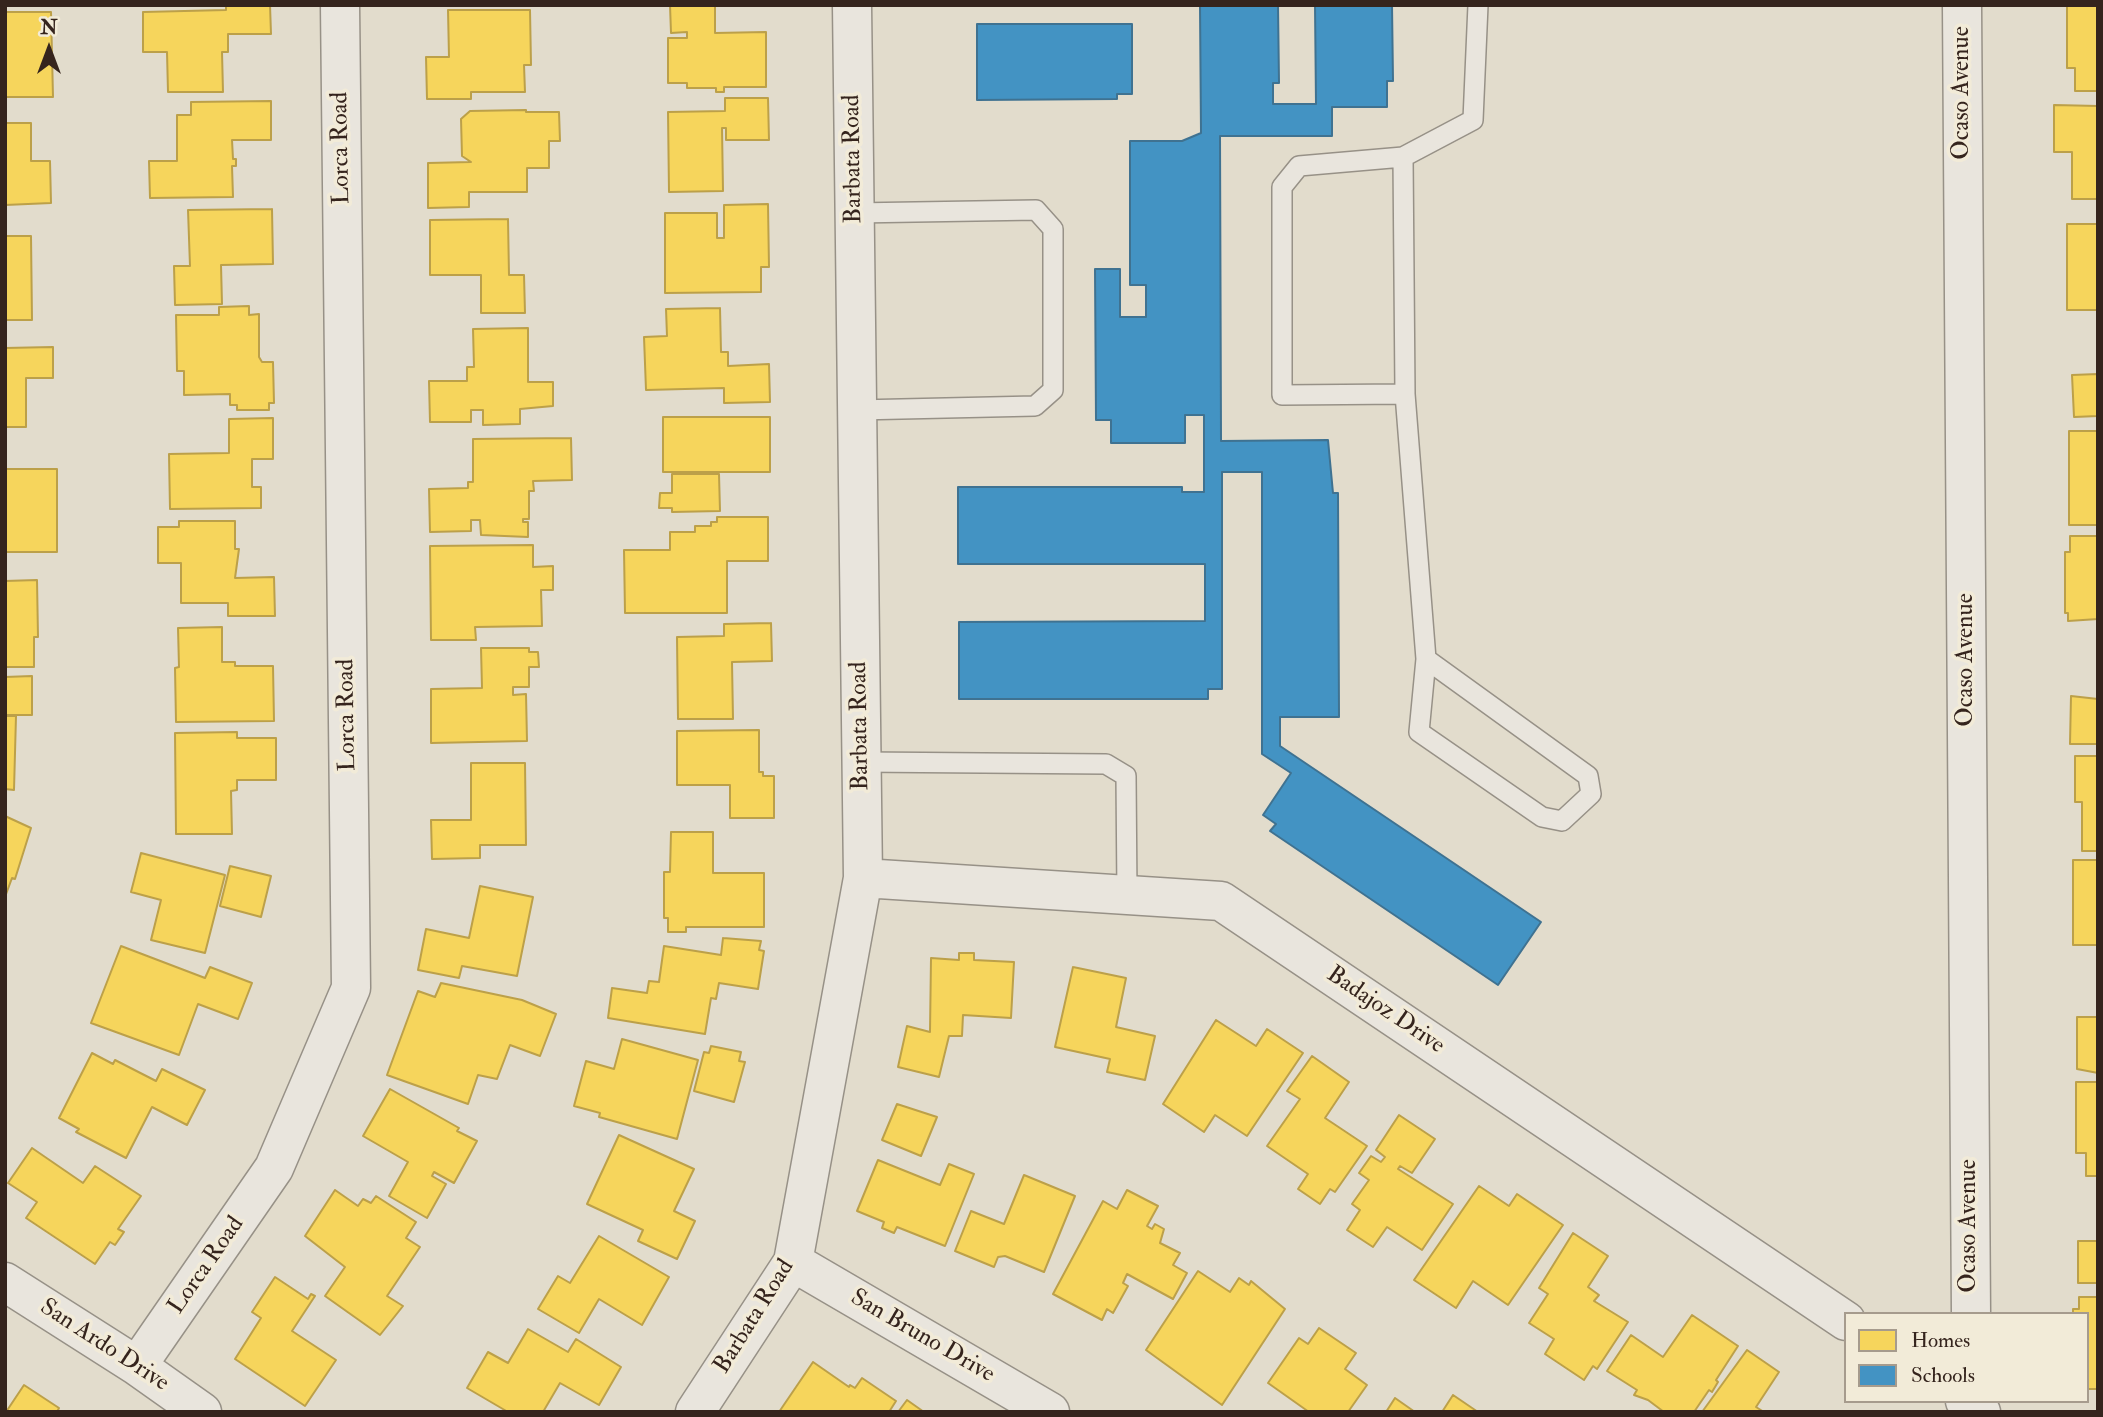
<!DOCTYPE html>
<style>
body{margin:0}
#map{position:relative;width:2103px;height:1417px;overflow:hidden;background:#e2dccc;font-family:"IM FELL Double Pica",serif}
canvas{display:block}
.frame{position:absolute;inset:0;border:7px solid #35241d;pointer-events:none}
.legend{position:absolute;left:1844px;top:1312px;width:245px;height:91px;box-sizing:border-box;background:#f2ebd8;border:2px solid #a69b8d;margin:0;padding:9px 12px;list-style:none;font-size:21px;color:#35241d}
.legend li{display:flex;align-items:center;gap:14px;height:35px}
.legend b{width:35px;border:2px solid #a69b8d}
.north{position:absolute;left:14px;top:14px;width:70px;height:70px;-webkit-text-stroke:5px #f2ebd8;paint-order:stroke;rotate:0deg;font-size:19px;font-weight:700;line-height:28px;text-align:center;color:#35241d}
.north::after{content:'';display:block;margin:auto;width:24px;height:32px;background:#35241d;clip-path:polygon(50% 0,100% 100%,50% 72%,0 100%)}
</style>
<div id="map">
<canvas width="2103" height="1417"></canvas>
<div class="frame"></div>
<ul class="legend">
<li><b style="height:19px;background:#f6d55c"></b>Homes</li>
<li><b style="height:19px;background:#4393c3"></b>Schools</li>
</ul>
<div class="north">N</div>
</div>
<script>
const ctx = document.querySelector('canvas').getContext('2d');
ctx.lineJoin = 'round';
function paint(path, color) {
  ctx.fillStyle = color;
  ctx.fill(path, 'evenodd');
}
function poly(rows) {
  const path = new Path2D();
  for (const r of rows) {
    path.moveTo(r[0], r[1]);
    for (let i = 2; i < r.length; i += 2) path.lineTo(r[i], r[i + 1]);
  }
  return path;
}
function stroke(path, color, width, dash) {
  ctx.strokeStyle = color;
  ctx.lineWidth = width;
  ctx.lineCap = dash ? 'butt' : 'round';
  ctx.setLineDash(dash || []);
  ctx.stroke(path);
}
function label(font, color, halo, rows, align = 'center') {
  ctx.font = font + ' "IM FELL Double Pica",serif';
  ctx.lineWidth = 7;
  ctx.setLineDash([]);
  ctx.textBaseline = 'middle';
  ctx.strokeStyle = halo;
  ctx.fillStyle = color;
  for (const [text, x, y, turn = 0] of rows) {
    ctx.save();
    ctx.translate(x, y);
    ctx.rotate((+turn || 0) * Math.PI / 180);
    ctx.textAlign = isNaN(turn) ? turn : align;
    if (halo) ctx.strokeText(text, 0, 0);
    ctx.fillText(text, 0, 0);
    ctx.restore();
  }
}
const homes = poly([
 [226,5,270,5,271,34,228,34,228,52,222,52,223,92,168,92,167,52,143,52,143,12,226,10,226,5],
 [670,5,715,5,715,33,766,32,766,87,724,87,724,92,716,92,716,88,687,88,687,83,668,83,668,38,687,38,687,32,671,33,670,5],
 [2067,5,2098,5,2098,91,2075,91,2075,68,2067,68,2067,5],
 [448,10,530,10,531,65,524,65,525,92,471,92,471,99,427,99,426,57,449,57,448,10],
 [5,12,51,12,53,97,5,97,5,12],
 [725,98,768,98,769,140,726,140,726,128,722,128,723,191,669,192,668,112,725,111,725,98],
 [271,101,271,140,232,140,233,159,236,159,236,166,232,166,233,197,150,198,149,161,177,161,177,115,191,115,191,102,271,101],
 [2054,105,2098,106,2098,199,2072,199,2072,152,2054,152,2054,105],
 [526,110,526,112,559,112,560,141,549,141,549,168,527,168,527,192,469,192,469,207,428,208,428,163,471,162,462,156,461,119,470,111,526,110],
 [5,123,31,123,31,161,50,161,51,203,5,205,5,123],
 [768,204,769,267,761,267,761,292,665,293,665,213,717,213,717,238,724,238,724,205,768,204],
 [272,209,273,264,221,265,222,304,175,305,174,266,190,266,188,210,272,209],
 [508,219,509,275,524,275,525,313,481,313,481,275,430,275,430,220,508,219],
 [2067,224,2098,224,2098,310,2067,310,2067,224],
 [5,236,31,236,32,320,5,320,5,236],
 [249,306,249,315,259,314,259,357,262,362,273,362,274,403,269,403,269,410,237,410,237,405,230,405,230,394,184,395,184,371,177,371,176,315,219,315,219,307,249,306],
 [720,308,721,352,728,352,728,366,769,364,770,402,724,403,724,388,646,390,644,337,667,336,666,309,720,308],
 [528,328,528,382,553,382,553,406,520,409,520,424,483,425,483,410,471,410,471,422,430,422,429,381,467,381,467,367,474,367,473,329,528,328],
 [53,347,53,378,26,378,26,427,5,427,5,348,53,347],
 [2098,374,2098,416,2074,417,2072,375,2098,374],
 [663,417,770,417,770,472,663,472,663,417],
 [273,418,273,459,252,459,252,487,261,487,261,508,170,509,169,454,229,453,229,419,273,418],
 [2069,431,2098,431,2098,525,2069,525,2069,431],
 [571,438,572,480,533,481,534,491,529,491,529,519,523,519,523,522,528,522,528,537,481,535,480,520,471,520,471,531,430,532,429,489,468,488,468,482,473,482,473,439,571,438],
 [5,469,57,469,57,552,5,552,5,469],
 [672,474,719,474,720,511,672,512,672,508,659,508,660,493,672,493,672,474],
 [717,517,768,517,768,561,727,561,727,613,625,613,624,550,670,550,670,532,695,532,695,526,711,526,711,522,717,522,717,517],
 [179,521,235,521,235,549,239,549,235,578,274,577,275,616,228,616,228,603,181,603,181,563,158,563,158,527,179,527,179,521],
 [2070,536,2098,536,2098,619,2068,621,2068,613,2065,613,2065,552,2070,552,2070,536],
 [533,545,533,567,553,566,553,590,541,590,542,626,475,627,476,640,431,640,430,546,533,545],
 [37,580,38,637,34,637,34,667,5,667,5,581,37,580],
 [771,623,772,661,732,662,733,719,678,719,677,637,724,636,724,624,771,623],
 [222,627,222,662,235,662,235,666,273,666,274,721,176,722,175,668,179,667,178,628,222,627],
 [481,648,529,648,529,652,538,652,539,667,529,667,529,687,513,687,513,695,526,694,527,741,431,743,431,689,482,688,481,648],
 [32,676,32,715,5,715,5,677,32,676],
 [2071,696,2098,699,2098,744,2070,744,2071,696],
 [5,716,16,716,14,790,5,789,5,716],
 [759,730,759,772,763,772,763,776,774,776,774,818,730,818,730,785,677,785,677,731,759,730],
 [237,732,237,738,276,738,276,780,237,780,237,790,231,791,232,834,176,834,175,733,237,732],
 [2075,756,2098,756,2098,851,2082,851,2082,802,2075,802,2075,756],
 [471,763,525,763,526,845,480,845,480,858,432,859,431,820,471,820,471,763],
 [5,816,31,828,15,879,12,878,5,897,5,816],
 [671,832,713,832,713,873,764,873,764,927,686,927,686,932,668,932,668,918,664,918,664,872,670,872,671,832],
 [141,853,225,875,205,953,151,940,161,900,131,892,141,853],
 [2073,860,2098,860,2098,945,2073,945,2073,860],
 [230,866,271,876,261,917,220,906,230,866],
 [480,886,533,897,517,976,462,966,459,978,418,970,426,929,469,938,480,886],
 [723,938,761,941,759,950,764,951,758,989,719,983,716,999,711,998,705,1034,608,1018,612,988,647,993,649,981,659,982,664,946,721,955,723,938],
 [121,946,205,978,210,967,252,983,238,1019,198,1004,179,1055,91,1023,121,946],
 [959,953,974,953,974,960,1014,962,1011,1018,963,1015,962,1036,949,1036,939,1077,898,1067,907,1026,930,1032,931,958,959,960,959,953],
 [1073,967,1126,978,1116,1027,1155,1036,1145,1080,1107,1072,1110,1059,1055,1047,1073,967],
 [441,983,522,1000,556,1014,540,1056,510,1045,497,1079,478,1075,468,1104,387,1075,418,991,435,997,441,983],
 [2077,1017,2098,1017,2098,1073,2077,1069,2077,1017],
 [1216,1020,1256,1046,1267,1029,1303,1053,1247,1136,1215,1115,1204,1132,1163,1104,1216,1020],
 [622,1039,698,1060,677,1139,599,1117,600,1113,574,1106,586,1061,614,1069,622,1039],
 [711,1046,741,1052,739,1061,745,1062,734,1102,694,1091,704,1052,709,1053,711,1046],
 [92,1053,113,1064,115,1060,156,1081,162,1069,205,1090,187,1125,152,1107,126,1158,76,1132,79,1129,59,1118,92,1053],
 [1312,1056,1349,1082,1325,1118,1367,1146,1335,1192,1330,1189,1320,1204,1298,1189,1308,1174,1267,1146,1300,1099,1287,1091,1312,1056],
 [2076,1082,2098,1082,2098,1176,2086,1176,2086,1153,2076,1153,2076,1082],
 [390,1089,459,1128,457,1131,477,1141,454,1183,434,1172,432,1176,446,1184,427,1218,389,1196,408,1162,363,1136,390,1089],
 [897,1104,937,1117,921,1156,882,1140,897,1104],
 [1399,1115,1435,1139,1412,1173,1400,1166,1398,1169,1453,1204,1422,1250,1387,1227,1373,1247,1347,1230,1360,1210,1352,1204,1369,1180,1359,1173,1371,1156,1381,1162,1385,1157,1376,1150,1399,1115],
 [619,1135,694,1169,674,1211,695,1221,677,1259,638,1241,643,1230,587,1204,619,1135],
 [32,1148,83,1183,95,1166,141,1196,118,1229,124,1232,115,1245,110,1242,95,1264,26,1218,37,1202,8,1183,32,1148],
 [878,1160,940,1185,949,1164,974,1174,945,1246,897,1227,894,1233,882,1228,884,1222,857,1211,878,1160],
 [1024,1175,1075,1196,1044,1272,1005,1256,998,1257,994,1267,955,1251,971,1211,1004,1224,1024,1175],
 [1479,1186,1509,1206,1517,1194,1563,1225,1508,1305,1473,1281,1456,1308,1414,1280,1479,1186],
 [335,1190,358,1206,363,1199,371,1203,376,1196,416,1222,406,1238,420,1247,387,1296,403,1306,380,1335,325,1296,345,1267,305,1236,335,1190],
 [1127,1190,1158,1206,1147,1226,1152,1229,1155,1224,1164,1229,1160,1243,1180,1253,1173,1265,1187,1273,1173,1299,1127,1274,1123,1283,1128,1286,1113,1313,1107,1309,1102,1320,1053,1294,1103,1201,1117,1209,1127,1190],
 [1573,1233,1608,1256,1588,1287,1599,1295,1594,1301,1628,1322,1597,1369,1593,1366,1584,1380,1545,1354,1554,1339,1529,1323,1548,1294,1539,1288,1573,1233],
 [599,1236,669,1277,642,1325,599,1299,579,1333,538,1309,558,1276,570,1283,599,1236],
 [2078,1241,2098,1241,2098,1283,2078,1283,2078,1241],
 [1198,1271,1230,1292,1239,1278,1249,1285,1251,1281,1285,1309,1222,1405,1146,1350,1198,1271],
 [275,1277,308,1299,311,1294,315,1296,292,1331,336,1360,305,1406,235,1359,261,1318,252,1312,275,1277],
 [2079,1297,2098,1297,2098,1389,2087,1389,2087,1314,2073,1314,2073,1309,2079,1309,2079,1297],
 [1692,1315,1738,1346,1716,1380,1718,1382,1712,1392,1709,1390,1694,1412,1664,1412,1648,1400,1634,1395,1637,1390,1607,1371,1631,1335,1663,1357,1692,1315],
 [1319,1328,1356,1353,1345,1369,1367,1385,1348,1412,1309,1412,1268,1383,1299,1338,1308,1344,1319,1328],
 [528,1329,568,1352,576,1339,621,1367,599,1405,560,1383,543,1412,508,1412,467,1388,488,1352,508,1363,528,1329],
 [1747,1350,1779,1372,1756,1407,1764,1412,1702,1412,1747,1350],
 [813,1362,849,1387,850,1385,855,1388,862,1378,896,1401,889,1412,779,1412,813,1362],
 [24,1385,59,1408,57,1412,6,1412,24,1385],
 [1453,1395,1478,1412,1442,1412,1453,1395],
 [1395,1398,1415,1412,1386,1412,1395,1398],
 [907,1400,924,1412,898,1412,907,1400]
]);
paint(homes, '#f6d55c');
stroke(homes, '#bca049', 2);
const schools = poly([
 [1200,5,1278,5,1279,83,1273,83,1273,104,1316,104,1315,5,1392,5,1393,81,1387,81,1387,107,1332,107,1332,136,1220,136,1221,441,1328,440,1333,493,1338,493,1339,717,1280,717,1280,746,1541,922,1498,985,1270,831,1276,824,1263,815,1291,773,1262,754,1262,472,1222,472,1222,689,1208,689,1208,699,959,699,959,622,1205,621,1205,564,958,564,958,487,1182,487,1182,492,1204,492,1204,415,1185,415,1185,443,1111,443,1111,420,1096,420,1095,269,1120,269,1120,317,1146,317,1146,285,1130,285,1130,141,1182,141,1201,133,1200,5],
 [977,24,1132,24,1132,94,1117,94,1117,99,977,100,977,24]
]);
paint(schools, '#4393c3');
stroke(schools, '#3f7291', 2);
const lane = poly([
 [1403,157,1405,394,1282,395,1282,187,1299,166,1403,157,1473,120,1478,5],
 [855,213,1036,210,1053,229,1053,390,1035,406,857,410],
 [1405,394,1426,659,1419,732,1542,817,1562,821,1591,794,1588,776,1426,659],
 [861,762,1106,764,1126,776,1127,895]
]);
const street = poly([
 [1962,5,1971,1314],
 [863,878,1221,901,1846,1321],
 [793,1262,1050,1412],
 [5,1282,137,1366,202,1412],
 [137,1366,274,1168,351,988,340,5],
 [1965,1401,1981,1412],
 [695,1412,793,1262,863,878,852,5]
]);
stroke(lane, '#979187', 22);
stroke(street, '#979187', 41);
stroke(lane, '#e9e5dd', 19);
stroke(street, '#e9e5dd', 38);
label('24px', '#35241d', '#f2ebd8', [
 ["Ocaso Avenue",1963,93,-90],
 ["Lorca Road",342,148,-91],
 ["Barbata Road",854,159,-91],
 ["Ocaso Avenue",1967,660,-90],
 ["Lorca Road",348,715,-91],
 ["Barbata Road",861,726,-91],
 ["Badajoz Drive",1385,1011,34],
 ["Ocaso Avenue",1970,1226,-90],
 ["Lorca Road",207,1266,-55],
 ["Barbata Road",755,1317,-58],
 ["San Bruno Drive",922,1337,30],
 ["San Ardo Drive",104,1346,33]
]);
</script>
